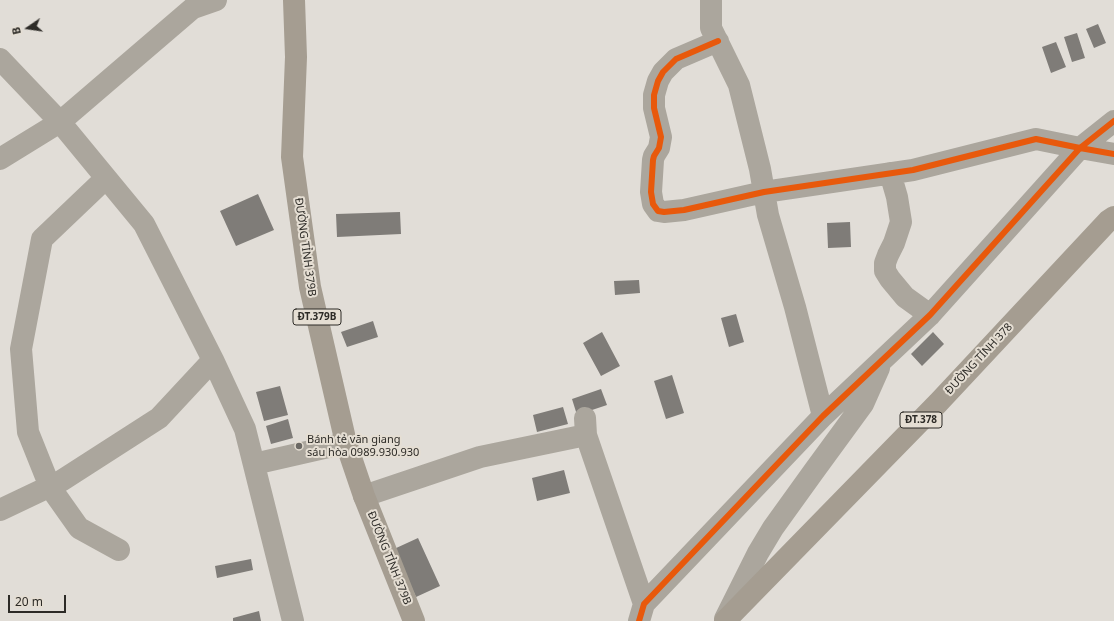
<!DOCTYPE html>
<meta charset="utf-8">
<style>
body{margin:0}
#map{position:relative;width:1114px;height:621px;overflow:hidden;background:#e1ddd7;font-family:"Noto Sans",sans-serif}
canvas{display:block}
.north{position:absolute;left:8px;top:8px;width:40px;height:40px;-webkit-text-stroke:3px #e5ded3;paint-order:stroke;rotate:257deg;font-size:11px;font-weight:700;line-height:16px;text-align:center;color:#2d2b27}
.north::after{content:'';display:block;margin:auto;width:14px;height:18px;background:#2d2b27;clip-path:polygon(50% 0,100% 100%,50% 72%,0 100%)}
.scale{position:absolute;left:8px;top:595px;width:58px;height:18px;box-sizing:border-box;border:2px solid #2d2b27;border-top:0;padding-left:5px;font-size:12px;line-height:14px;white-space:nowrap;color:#2d2b27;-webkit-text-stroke:3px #e5ded3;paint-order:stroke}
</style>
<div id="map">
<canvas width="1114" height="621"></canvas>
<div class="north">B</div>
<div class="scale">20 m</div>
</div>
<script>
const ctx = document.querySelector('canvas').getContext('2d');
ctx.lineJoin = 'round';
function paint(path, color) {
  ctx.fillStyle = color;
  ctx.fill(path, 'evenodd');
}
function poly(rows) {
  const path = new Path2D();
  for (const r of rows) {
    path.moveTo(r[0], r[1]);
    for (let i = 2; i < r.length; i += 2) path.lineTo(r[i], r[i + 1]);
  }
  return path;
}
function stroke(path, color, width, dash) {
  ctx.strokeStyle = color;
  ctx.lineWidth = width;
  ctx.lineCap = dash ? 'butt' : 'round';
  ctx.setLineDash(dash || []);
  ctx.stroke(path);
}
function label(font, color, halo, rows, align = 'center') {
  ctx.font = font + ' "Noto Sans",sans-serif';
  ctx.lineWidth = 4;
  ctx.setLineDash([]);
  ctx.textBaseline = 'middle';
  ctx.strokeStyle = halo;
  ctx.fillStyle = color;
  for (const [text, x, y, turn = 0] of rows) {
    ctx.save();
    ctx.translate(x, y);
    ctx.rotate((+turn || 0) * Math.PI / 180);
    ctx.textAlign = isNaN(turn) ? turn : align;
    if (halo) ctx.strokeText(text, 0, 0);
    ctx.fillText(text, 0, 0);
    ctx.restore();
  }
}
paint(poly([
 [1098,24,1106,43,1094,48,1086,29],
 [1077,33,1085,58,1072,62,1064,37],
 [1056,42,1066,67,1051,73,1042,47],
 [258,194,274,230,236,246,220,211],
 [400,212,401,234,337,237,336,214],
 [850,222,851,247,828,248,827,223],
 [639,280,640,293,615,295,614,281],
 [736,314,744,342,729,347,721,318],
 [373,321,378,337,347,347,341,332],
 [602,332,620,366,601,376,583,343],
 [933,332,944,344,922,366,911,354],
 [672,375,684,413,666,419,654,381],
 [280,386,288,415,264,421,256,392],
 [601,389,607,405,577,415,572,399],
 [563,407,568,424,537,432,533,415],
 [288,419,293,438,271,444,266,426],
 [564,470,570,493,537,501,532,478],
 [418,538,440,586,416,597,394,549],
 [251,559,253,570,217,578,215,566],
 [259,611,261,621,233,621,233,618]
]), '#7f7c78');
stroke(poly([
 [711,0,711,28,739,85,760,169,768,215,795,307,823,416],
 [718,41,676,59,663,72,658,81,654,95,654,108,661,137,659,148,654,156,653,160,651,192,653,204,658,211,664,212,684,210,764,192,913,170,1036,139,1080,148,1114,154],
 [0,59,60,122,144,224,213,360,245,429,293,621],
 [0,159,60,122,193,8,216,0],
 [890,173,897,197,901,222,894,243,888,255,885,263,885,271,890,279,905,297,930,315],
 [106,178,42,239,21,349,28,432,50,487,79,528,119,550],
 [585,418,586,435,644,604],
 [254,464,346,443],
 [364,496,480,457,586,435],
 [0,510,61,481,159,418,213,360],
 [725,619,758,553,773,528,814,471,863,404,879,368],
 [639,621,644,604,823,416,930,315,1080,148,1114,121]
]), '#aba69d', 22);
stroke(poly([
 [294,0,296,57,292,157,310,287,346,443,364,496,414,621],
 [725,621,938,403,1108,221,1114,217]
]), '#a59d91', 22);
stroke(poly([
 [718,41,676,59,663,72,658,81,654,95,654,108,661,137,659,148,654,156,653,160,651,192,653,204,658,211,664,212,684,210,764,192,913,170,1036,139,1080,148,1114,154],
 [639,621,644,604,823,416,930,315,1080,148,1114,121]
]), '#e8590c', 6);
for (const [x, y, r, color] of [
 [299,446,4,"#6c6965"]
]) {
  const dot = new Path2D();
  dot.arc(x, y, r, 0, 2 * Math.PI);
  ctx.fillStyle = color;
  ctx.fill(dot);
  stroke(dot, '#e5ded3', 1.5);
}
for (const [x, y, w] of [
 [317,317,48],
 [921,420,42]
]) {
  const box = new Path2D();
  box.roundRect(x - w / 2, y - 8, w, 16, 3);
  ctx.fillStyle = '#e5ded3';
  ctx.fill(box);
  stroke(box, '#2d2b27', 1);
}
label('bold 10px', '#2d2b27', null, [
 ["ĐT.379B",317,317],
 ["ĐT.378",921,420]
]);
label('11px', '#2d2b27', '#e5ded3', [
 ["ĐƯỜNG TỈNH 379B",305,247,82],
 ["ĐƯỜNG TỈNH 378",979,359,-47],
 ["ĐƯỜNG TỈNH 379B",389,558,68]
]);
label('11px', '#2d2b27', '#e5ded3', [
 ["Bánh tẻ văn giang",307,440],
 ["sáu hòa 0989.930.930",307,453]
], 'left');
</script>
